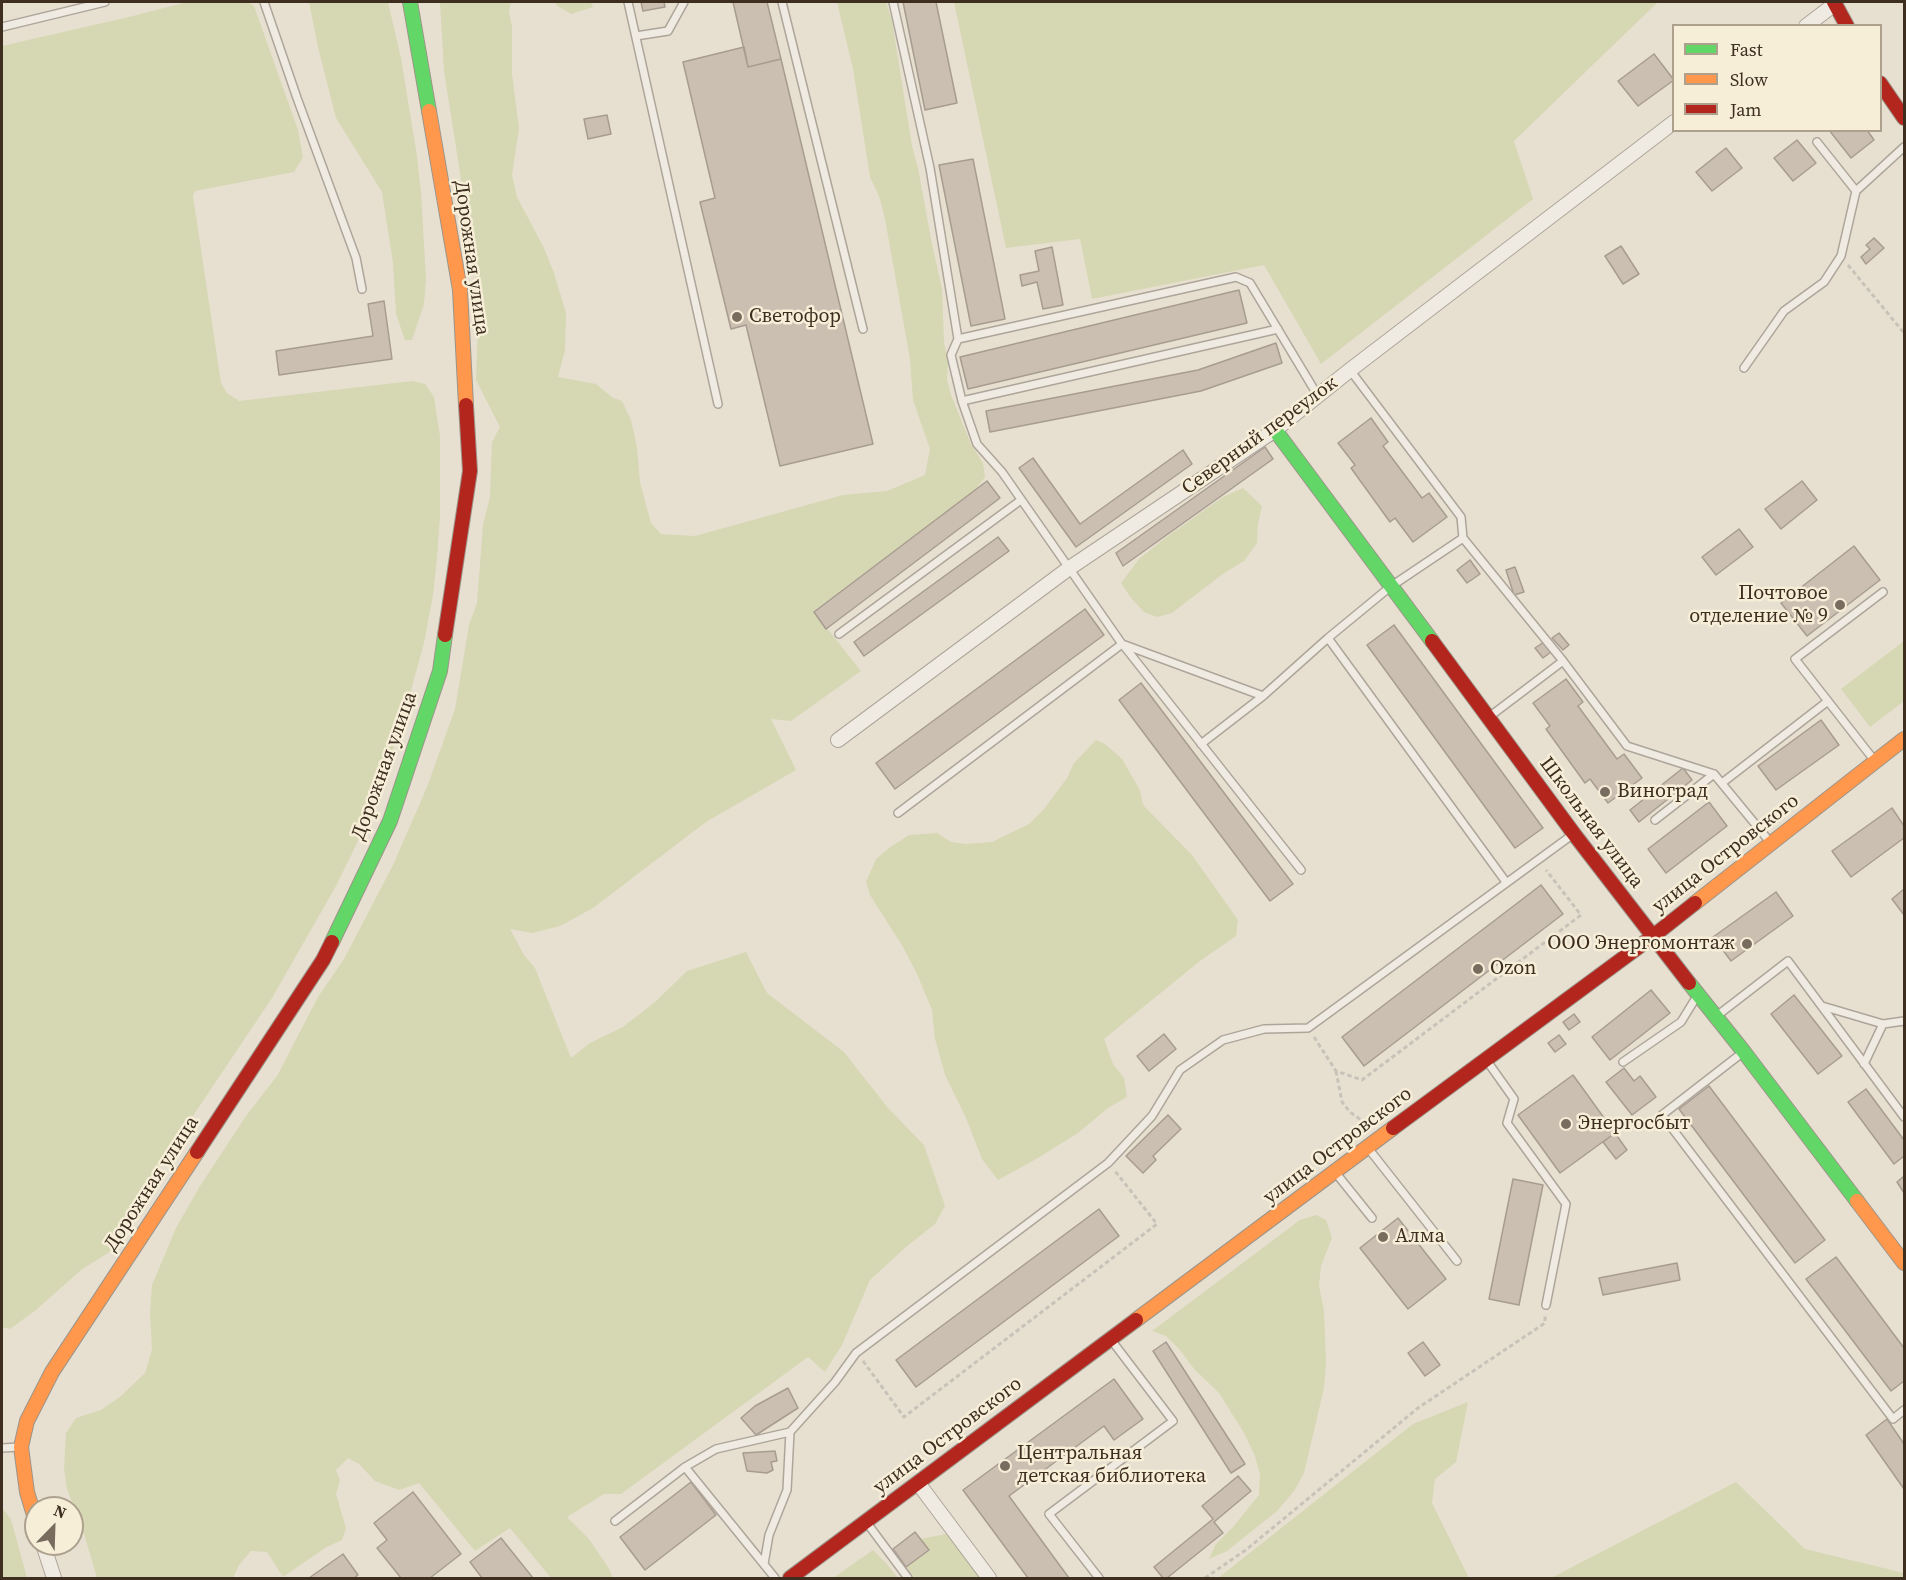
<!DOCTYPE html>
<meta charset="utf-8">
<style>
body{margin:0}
#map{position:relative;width:1906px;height:1580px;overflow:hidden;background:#e7e0d1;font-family:"Source Serif 4",serif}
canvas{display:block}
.frame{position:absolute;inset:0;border:3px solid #3d2e20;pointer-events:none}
.legend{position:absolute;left:1672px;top:24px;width:210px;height:108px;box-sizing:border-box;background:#f7eed8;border:2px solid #ada18e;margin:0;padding:8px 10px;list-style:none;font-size:18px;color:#3d2e20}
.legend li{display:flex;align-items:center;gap:12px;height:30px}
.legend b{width:30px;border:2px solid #ada18e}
.north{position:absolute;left:24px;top:1496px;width:60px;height:60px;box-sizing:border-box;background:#f7eed8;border:2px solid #ada18e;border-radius:50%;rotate:23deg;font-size:16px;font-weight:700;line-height:24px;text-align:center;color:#3d2e20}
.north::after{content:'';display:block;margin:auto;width:21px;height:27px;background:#786c5e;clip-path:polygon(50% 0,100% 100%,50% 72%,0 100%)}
</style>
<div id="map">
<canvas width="1906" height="1580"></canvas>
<div class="frame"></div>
<ul class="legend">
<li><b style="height:8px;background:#63d668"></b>Fast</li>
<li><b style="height:8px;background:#ff974d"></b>Slow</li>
<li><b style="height:8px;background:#b3261e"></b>Jam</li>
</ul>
<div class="north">N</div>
</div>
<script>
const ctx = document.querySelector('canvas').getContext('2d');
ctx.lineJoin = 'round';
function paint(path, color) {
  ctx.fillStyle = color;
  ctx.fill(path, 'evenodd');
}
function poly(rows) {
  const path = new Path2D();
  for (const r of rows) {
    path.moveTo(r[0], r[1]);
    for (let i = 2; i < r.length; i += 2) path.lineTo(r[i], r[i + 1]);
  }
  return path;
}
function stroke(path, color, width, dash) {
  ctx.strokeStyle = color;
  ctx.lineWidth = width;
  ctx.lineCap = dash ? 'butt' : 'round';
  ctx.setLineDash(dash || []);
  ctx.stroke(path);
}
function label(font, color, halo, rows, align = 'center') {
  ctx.font = font + ' "Source Serif 4",serif';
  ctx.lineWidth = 5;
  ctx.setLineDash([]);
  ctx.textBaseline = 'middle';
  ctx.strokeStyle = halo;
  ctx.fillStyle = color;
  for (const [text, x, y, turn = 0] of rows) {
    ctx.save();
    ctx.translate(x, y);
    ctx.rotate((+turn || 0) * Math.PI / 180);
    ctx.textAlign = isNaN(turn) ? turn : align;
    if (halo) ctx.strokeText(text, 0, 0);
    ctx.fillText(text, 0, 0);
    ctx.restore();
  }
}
paint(poly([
 [187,2,248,2,254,6,298,130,303,157,294,172,195,191,193,196,221,383,227,393,239,401,412,381,425,384,434,397,440,436,440,516,437,558,433,595,424,643,401,727,359,839,336,886,272,998,164,1159,114,1249,81,1270,36,1310,10,1329,2,1327,2,46,133,16],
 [309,2,388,2,401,58,417,156,421,193,426,279,424,304,412,340,405,340,396,314,393,263,382,192,336,118,318,47],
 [440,2,511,2,509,12,512,27,512,74,519,128,512,175,517,197,544,248,554,273,566,313,565,350,558,377,596,384,613,398,622,401,631,420,637,447,640,482,651,523,661,534,695,536,843,495,887,491,925,475,930,449,913,400,910,359,885,219,879,196,870,177,853,69,837,2,886,2,892,21,912,146,918,168,931,239,942,289,944,342,948,363,947,379,951,395,971,444,983,463,985,477,975,490,814,612,861,671,791,721,771,719,796,770,706,822,593,908,560,926,532,933,510,929,524,955,535,968,571,1058,590,1043,623,1027,655,1002,687,971,746,952,767,993,844,1052,888,1108,924,1145,945,1206,935,1224,906,1247,870,1280,842,1345,825,1372,808,1357,621,1494,604,1494,567,1517,589,1539,608,1567,613,1578,551,1578,510,1528,475,1551,419,1483,399,1490,375,1481,359,1464,348,1458,336,1470,340,1480,336,1494,346,1528,342,1540,325,1548,283,1577,267,1552,251,1551,239,1565,233,1578,97,1578,82,1527,67,1489,64,1468,66,1433,76,1418,101,1410,121,1396,145,1373,152,1349,150,1313,152,1285,176,1228,200,1186,246,1116,277,1076,318,997,344,959,393,865,427,787,455,709,469,625,477,603,483,525,490,496,492,442,500,427,476,380,478,325,476,281,470,249,466,211,444,71],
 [555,2,591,2,593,7,571,14,556,5],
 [954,2,1658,2,1514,141,1533,199,1321,364,1264,265,1092,299,1080,239,1006,248],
 [1243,488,1262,506,1258,524,1257,543,1244,561,1224,573,1172,613,1157,617,1144,612,1131,598,1121,583,1139,559,1165,538,1223,497],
 [1904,641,1904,701,1870,727,1841,689],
 [1096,740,1105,744,1122,759,1140,790,1143,805,1192,855,1204,872,1238,920,1236,936,1200,961,1104,1039,1113,1064,1124,1078,1127,1097,1108,1108,1078,1133,1038,1158,998,1180,982,1159,966,1118,945,1075,935,1039,932,1010,917,974,903,947,870,895,866,882,876,859,889,848,909,835,937,833,951,842,966,844,992,842,1029,824,1044,809,1067,778,1074,763],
 [1316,1215,1326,1220,1332,1238,1321,1266,1319,1286,1324,1311,1326,1361,1324,1388,1304,1473,1294,1491,1277,1511,1227,1551,1209,1559,1216,1544,1233,1527,1259,1495,1260,1475,1255,1456,1244,1433,1219,1393,1195,1370,1179,1349,1166,1336,1152,1331,1300,1220],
 [1468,1402,1456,1462,1435,1479,1432,1503,1469,1578,1218,1578,1413,1424],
 [1736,1482,1805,1549,1904,1573,1904,1578,1551,1578],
 [2,1508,11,1519,27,1578,2,1578],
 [946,1534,982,1578,915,1578,906,1567,928,1550,920,1539],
 [873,1550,886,1563,898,1578,833,1578]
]), '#d6d7b3');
const building = poly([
 [641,2,664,2,665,7,643,11,641,2],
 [733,2,767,2,781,59,748,67,733,2],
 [903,2,936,2,957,103,925,110,903,2],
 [744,47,748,67,781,59,873,444,780,466,746,325,731,329,700,202,715,198,683,62,744,47],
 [1654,54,1674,80,1638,106,1618,81,1654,54],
 [607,115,611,134,588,139,584,119,607,115],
 [1829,130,1867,130,1874,140,1851,158,1829,130],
 [1797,140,1816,163,1793,181,1774,158,1797,140],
 [1726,148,1742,168,1712,191,1696,172,1726,148],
 [973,159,1005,319,971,326,939,165,973,159],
 [1874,238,1884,248,1866,264,1861,257,1870,249,1866,245,1874,238],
 [1621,246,1639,274,1623,284,1605,256,1621,246],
 [1052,247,1063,305,1043,309,1037,282,1022,286,1020,275,1039,271,1035,251,1052,247],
 [1239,290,1247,323,968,389,960,357,1239,290],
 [384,301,392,359,279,375,276,351,373,336,368,304,384,301],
 [1276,343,1282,363,1201,391,990,432,986,411,1198,370,1276,343],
 [1371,418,1388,442,1383,446,1422,498,1429,493,1447,517,1413,542,1395,518,1390,522,1351,468,1355,465,1338,443,1371,418],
 [1265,447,1273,459,1123,566,1116,553,1265,447],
 [1183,450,1192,464,1076,547,1019,468,1033,458,1080,524,1183,450],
 [987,481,1000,498,826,629,814,612,987,481],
 [1802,481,1817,500,1781,529,1765,509,1802,481],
 [1739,529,1753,547,1716,575,1702,557,1739,529],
 [998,537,1009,551,864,656,854,642,998,537],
 [1854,546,1880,580,1807,636,1781,603,1854,546],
 [1470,560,1480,574,1467,583,1457,570,1470,560],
 [1515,567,1524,592,1514,595,1506,570,1515,567],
 [1085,609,1104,635,895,789,876,763,1085,609],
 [1394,625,1543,828,1515,848,1367,645,1394,625],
 [1559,633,1569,645,1563,650,1552,638,1559,633],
 [1544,642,1551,652,1543,658,1535,648,1544,642],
 [1566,679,1583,702,1578,706,1617,759,1624,754,1642,778,1608,803,1590,779,1585,783,1546,729,1550,726,1533,703,1566,679],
 [1141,683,1293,884,1270,901,1119,700,1141,683],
 [1821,720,1839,745,1776,790,1758,766,1821,720],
 [1683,768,1692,780,1639,822,1630,810,1683,768],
 [1709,802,1727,826,1666,873,1648,849,1709,802],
 [1892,808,1904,826,1904,838,1851,877,1832,851,1892,808],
 [1541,885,1563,914,1364,1066,1342,1037,1541,885],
 [1904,889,1904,915,1892,899,1904,889],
 [1776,892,1793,916,1731,961,1713,937,1776,892],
 [1651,990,1670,1013,1610,1060,1592,1037,1651,990],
 [1794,995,1842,1056,1818,1074,1771,1014,1794,995],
 [1574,1014,1580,1022,1569,1030,1563,1022,1574,1014],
 [1164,1034,1176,1049,1149,1071,1137,1056,1164,1034],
 [1559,1035,1566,1044,1555,1052,1548,1043,1559,1035],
 [1624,1068,1634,1081,1640,1076,1656,1097,1632,1115,1606,1082,1624,1068],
 [1573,1075,1615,1133,1560,1173,1518,1115,1573,1075],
 [1709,1086,1825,1240,1795,1263,1679,1109,1709,1086],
 [1866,1089,1904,1140,1904,1156,1894,1164,1848,1102,1866,1089],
 [1168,1115,1181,1129,1153,1156,1156,1160,1143,1173,1126,1156,1168,1115],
 [1615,1133,1627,1150,1616,1159,1603,1142,1615,1133],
 [1904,1176,1904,1193,1897,1182,1904,1176],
 [1513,1179,1543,1185,1519,1305,1489,1299,1513,1179],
 [1099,1209,1119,1236,916,1387,896,1360,1099,1209],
 [1398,1218,1446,1279,1408,1309,1360,1248,1398,1218],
 [1836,1257,1904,1348,1904,1381,1891,1391,1806,1279,1836,1257],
 [1677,1263,1680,1280,1603,1295,1599,1278,1677,1263],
 [1166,1342,1245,1464,1231,1473,1153,1351,1166,1342],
 [1423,1342,1440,1365,1425,1376,1408,1353,1423,1342],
 [1114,1379,1143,1419,1114,1440,1104,1426,1009,1496,1069,1578,1028,1578,963,1490,1114,1379],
 [788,1388,798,1408,756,1435,741,1418,755,1406,788,1388],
 [1887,1419,1904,1444,1904,1489,1866,1435,1887,1419],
 [775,1451,777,1461,771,1462,773,1470,767,1473,747,1471,743,1453,775,1451],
 [1238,1476,1251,1491,1214,1522,1223,1533,1167,1578,1163,1578,1154,1567,1213,1519,1202,1506,1238,1476],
 [691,1482,716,1515,645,1570,620,1537,691,1482],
 [413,1492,461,1554,430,1578,401,1578,377,1548,387,1540,374,1523,413,1492],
 [915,1532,929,1550,906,1567,893,1549,915,1532],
 [501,1538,533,1578,482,1578,470,1562,501,1538],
 [343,1554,358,1575,354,1578,309,1578,343,1554]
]);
paint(building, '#cbbfb2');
stroke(building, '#a89c90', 1.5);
const lane = poly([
 [264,2,297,98,356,258,362,289],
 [628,2,718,404],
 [782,2,863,329],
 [893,2,930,168,958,339,951,355,962,401,977,444,1002,472,1122,644,898,813],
 [2,27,105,2],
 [636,36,668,31,684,2],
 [1817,142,1856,191],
 [958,339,1236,277,1250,283,1318,396],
 [1744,368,1784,311,1824,282,1841,256,1856,191,1904,147],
 [1350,370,1461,517,1463,538,1563,661],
 [962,401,1278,329],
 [839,634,1021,500],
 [1328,638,1506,882],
 [1122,644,1263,696,1328,638,1390,587,1463,538],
 [1124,646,1301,870],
 [1489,717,1563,661,1627,746,1714,774,1770,842],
 [1201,744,1263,696],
 [1874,760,1795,659,1883,592],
 [1722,783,1828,701],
 [1655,820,1714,774],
 [1822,1006,1883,1024,1904,1021],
 [1718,1015,1788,961,1904,1117],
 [1742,1053,1662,1115,1893,1419,1904,1410],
 [1487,1061,1514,1099,1507,1123,1566,1204,1546,1305],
 [1623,1062,1681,1022,1697,996],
 [1864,1064,1883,1024],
 [1368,1148,1457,1261],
 [1335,1172,1372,1218],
 [2,1448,19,1447],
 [685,1467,775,1578],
 [615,1521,685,1467,716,1449,790,1432],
 [867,1523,908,1578],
 [764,1564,769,1535,787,1490,790,1432,835,1382,856,1353,1108,1163,1152,1116,1180,1070,1223,1040,1264,1029,1308,1028,1572,835],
 [1099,1578,1049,1514,1173,1421,1112,1341]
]);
const street = poly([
 [1806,26,1835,4],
 [838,740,1068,569,1275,430,1350,370,1674,122],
 [918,1483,989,1578],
 [43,1544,54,1578]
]);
const fast = poly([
 [410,2,429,111],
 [1275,430,1432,641],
 [332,942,390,821,440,671,445,635],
 [1689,983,1744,1052,1857,1201]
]);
const slow = poly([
 [429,111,460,290,466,405],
 [1695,903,1904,739],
 [1857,1201,1904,1263],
 [1136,1320,1393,1128],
 [36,1522,27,1492,21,1447,27,1421,52,1372,197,1152]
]);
const jam = poly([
 [1834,2,1847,26],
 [1880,83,1904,118],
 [445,635,470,471,466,405],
 [1432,641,1574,834,1689,983],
 [1393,1128,1652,937,1695,903],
 [197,1152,323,960,332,942],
 [790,1578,1136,1320]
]);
stroke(lane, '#ada599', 10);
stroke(street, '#ada599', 16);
stroke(fast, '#9c958a', 16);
stroke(slow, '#9c958a', 16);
stroke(jam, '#9c958a', 16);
stroke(poly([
 [1848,265,1904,333],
 [1314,1037,1336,1071,1362,1080,1581,915,1546,870],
 [1336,1071,1342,1102,1350,1112,1368,1125],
 [863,1361,904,1417,1157,1224,1115,1171],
 [1205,1578,1247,1549,1418,1408,1545,1323,1545,1315]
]), '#c8c2b9', 3, [4.5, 3]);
stroke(lane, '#efebe3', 7);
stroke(street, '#efebe3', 14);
stroke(fast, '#63d668', 14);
stroke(slow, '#ff974d', 14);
stroke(jam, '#b3261e', 14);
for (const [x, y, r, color] of [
 [737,317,6,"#786c5e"],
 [1840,605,6,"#786c5e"],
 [1605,792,6,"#786c5e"],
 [1747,944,6,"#786c5e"],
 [1478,969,6,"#786c5e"],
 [1566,1124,6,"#786c5e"],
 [1383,1237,6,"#786c5e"],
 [1005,1466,6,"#786c5e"]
]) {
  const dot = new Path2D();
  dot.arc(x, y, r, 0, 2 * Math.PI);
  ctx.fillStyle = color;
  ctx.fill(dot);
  stroke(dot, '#f7eed8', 2);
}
label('20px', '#3d2e20', '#f7eed8', [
 ["Дорожная улица",471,258,82],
 ["Северный переулок",1260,436,-36],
 ["Дорожная улица",385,766,-70],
 ["Школьная улица",1591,823,53],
 ["улица Островского",1726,854,-38],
 ["улица Островского",1338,1146,-37],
 ["Дорожная улица",152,1184,-57],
 ["улица Островского",948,1436,-37]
]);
label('20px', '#3d2e20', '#f7eed8', [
 ["Светофор",749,317],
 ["Почтовое",1828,594,"right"],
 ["отделение № 9",1828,617,"right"],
 ["Виноград",1617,792],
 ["ООО Энергомонтаж",1735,944,"right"],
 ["Ozon",1490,969],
 ["Энергосбыт",1578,1124],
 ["Алма",1395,1237],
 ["Центральная",1017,1454],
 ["детская библиотека",1017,1477]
], 'left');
</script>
